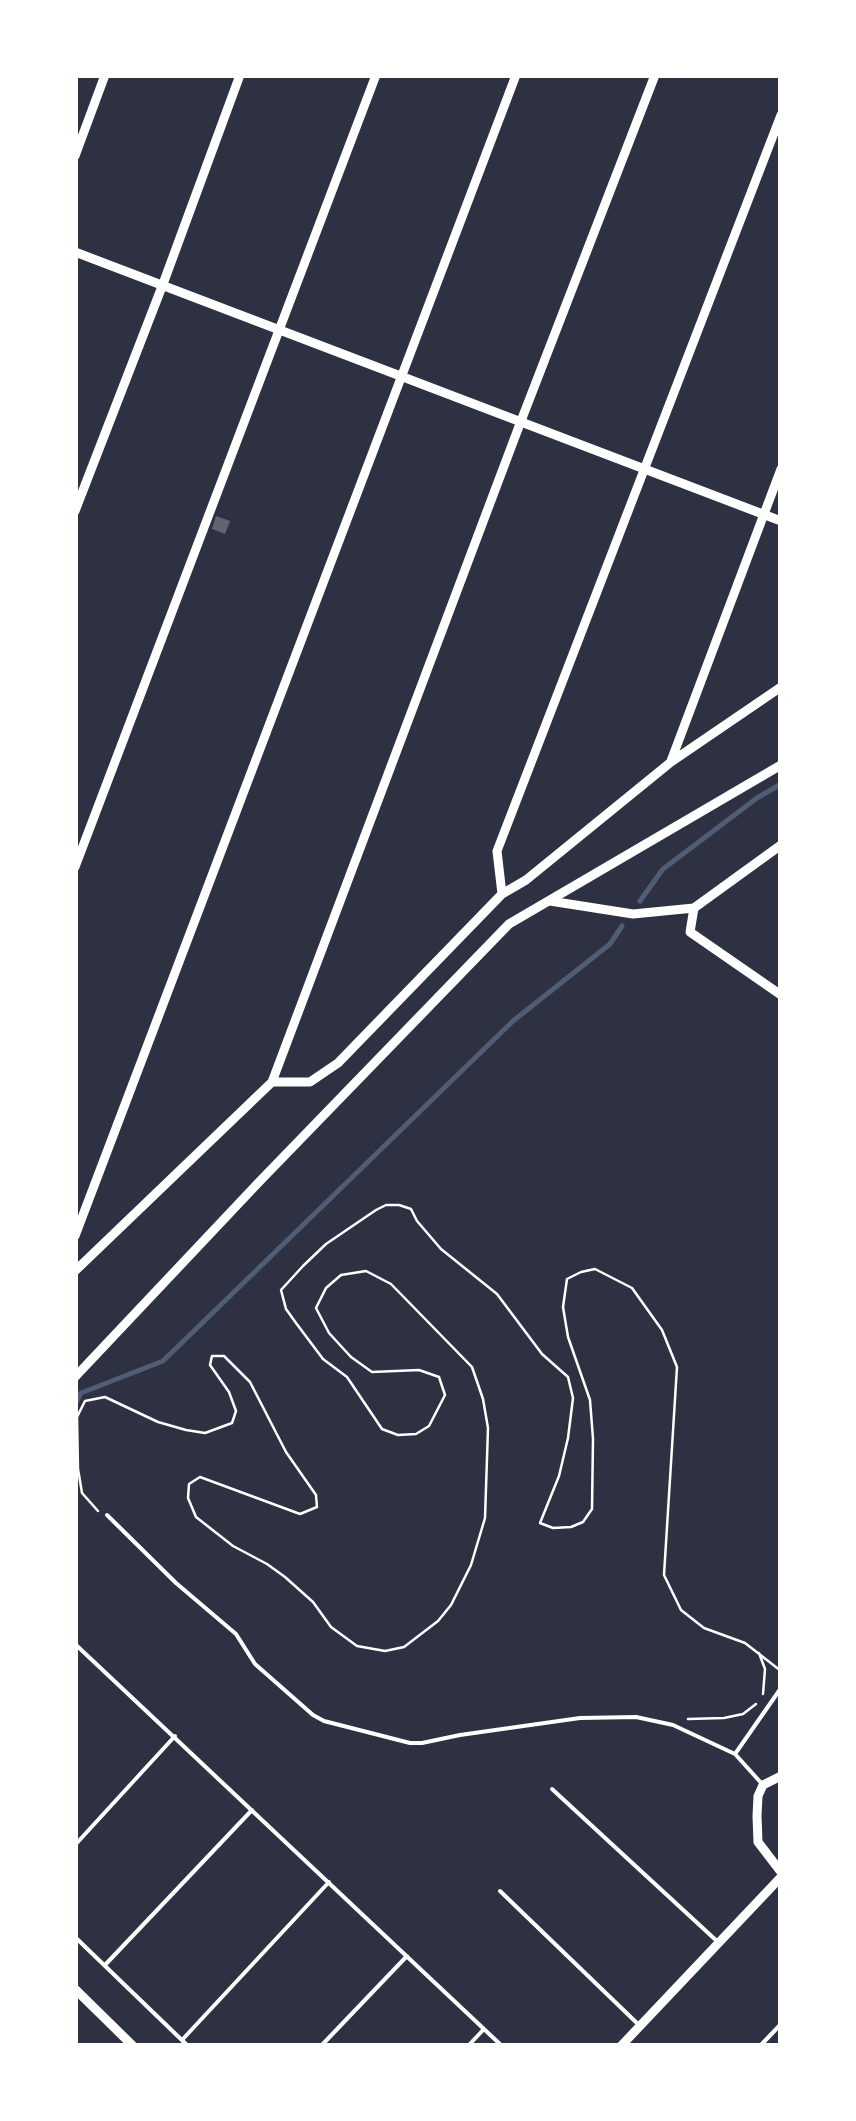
<!DOCTYPE html>
<style>
body{margin:0}
#map{position:relative;width:856px;height:2121px;overflow:hidden;background:#2d3142;font-family:"Sofia Sans Condensed",sans-serif}
canvas{display:block}
.frame{position:absolute;inset:0;border:78px solid #fff;pointer-events:none}
</style>
<div id="map">
<canvas width="856" height="2121"></canvas>
<div class="frame"></div>
</div>
<script>
const ctx = document.querySelector('canvas').getContext('2d');
ctx.lineJoin = 'round';
function poly(rows) {
  const path = new Path2D();
  for (const r of rows) {
    path.moveTo(r[0], r[1]);
    for (let i = 2; i < r.length; i += 2) path.lineTo(r[i], r[i + 1]);
  }
  return path;
}
function stroke(path, color, width, dash) {
  ctx.strokeStyle = color;
  ctx.lineWidth = width;
  ctx.lineCap = dash ? 'butt' : 'round';
  ctx.setLineDash(dash || []);
  ctx.stroke(path);
}
function paint(path, color) {
  ctx.fillStyle = color;
  ctx.fill(path, 'evenodd');
}
stroke(poly([
 [640,901,663,869,757,798,781,784],
 [75,1405,81,1393,163,1361,513,1021,610,944,622,926]
]), '#4f5d75', 5);
paint(poly([
 [216,516,230,521,225,534,212,529]
]), '#626471');
stroke(poly([
 [98,1511,82,1493,78,1469,77,1417,85,1401,105,1397,158,1422,186,1430,205,1433,232,1423,236,1411,229,1392,210,1365,212,1356,224,1356,250,1382,286,1452,316,1495,317,1507,300,1514,200,1477,189,1484,188,1498,196,1517,233,1546,267,1564,285,1577,313,1602,331,1627,357,1646,385,1651,404,1647,438,1621,451,1605,471,1565,485,1518,488,1428,483,1399,472,1367,391,1284,366,1271,341,1275,326,1288,316,1308,329,1333,351,1357,372,1372,419,1370,439,1377,445,1395,429,1426,416,1434,398,1435,382,1429,347,1377,323,1359,296,1323,286,1309,281,1290,303,1266,326,1244,376,1210,386,1205,399,1205,411,1209,417,1221,441,1249,497,1294,542,1354,568,1377,573,1398,568,1438,559,1476,540,1523,553,1528,571,1527,583,1522,592,1509,593,1439,590,1400,568,1337,563,1307,567,1279,581,1272,595,1269,632,1288,662,1330,677,1367,664,1575,681,1610,704,1628,745,1643,781,1671],
 [759,1653,765,1669,763,1694],
 [688,1719,724,1718,743,1714,756,1704]
]), '#fff', 2.5);
stroke(poly([
 [107,1515,176,1583,236,1634,255,1664,313,1715,324,1721,410,1743,422,1743,460,1735,580,1718,636,1717,673,1725,735,1754,763,1785],
 [75,1644,502,2046],
 [735,1754,781,1688],
 [552,1789,719,1943],
 [75,1845,175,1736],
 [500,1891,640,2026],
 [75,1937,188,2046],
 [105,1965,252,1810],
 [182,2040,329,1882],
 [321,2046,407,1956],
 [468,2046,484,2029],
 [760,2046,781,2024]
]), '#fff', 4);
stroke(poly([
 [75,156,105,75],
 [75,252,781,521],
 [75,511,163,284,240,75],
 [671,761,781,469],
 [75,867,376,75],
 [502,894,497,851,781,115],
 [550,901,633,914,694,908,781,845],
 [694,908,690,932,781,995],
 [272,1082,310,1082,338,1063,502,894,526,880,671,762,781,687],
 [75,1236,516,75],
 [75,1271,272,1082,521,421,655,75],
 [75,1377,259,1182,509,924,781,765],
 [781,1776,763,1785,758,1796,757,1816,758,1842,781,1872],
 [75,1989,133,2046],
 [621,2046,781,1877]
]), '#fff', 9);
</script>
